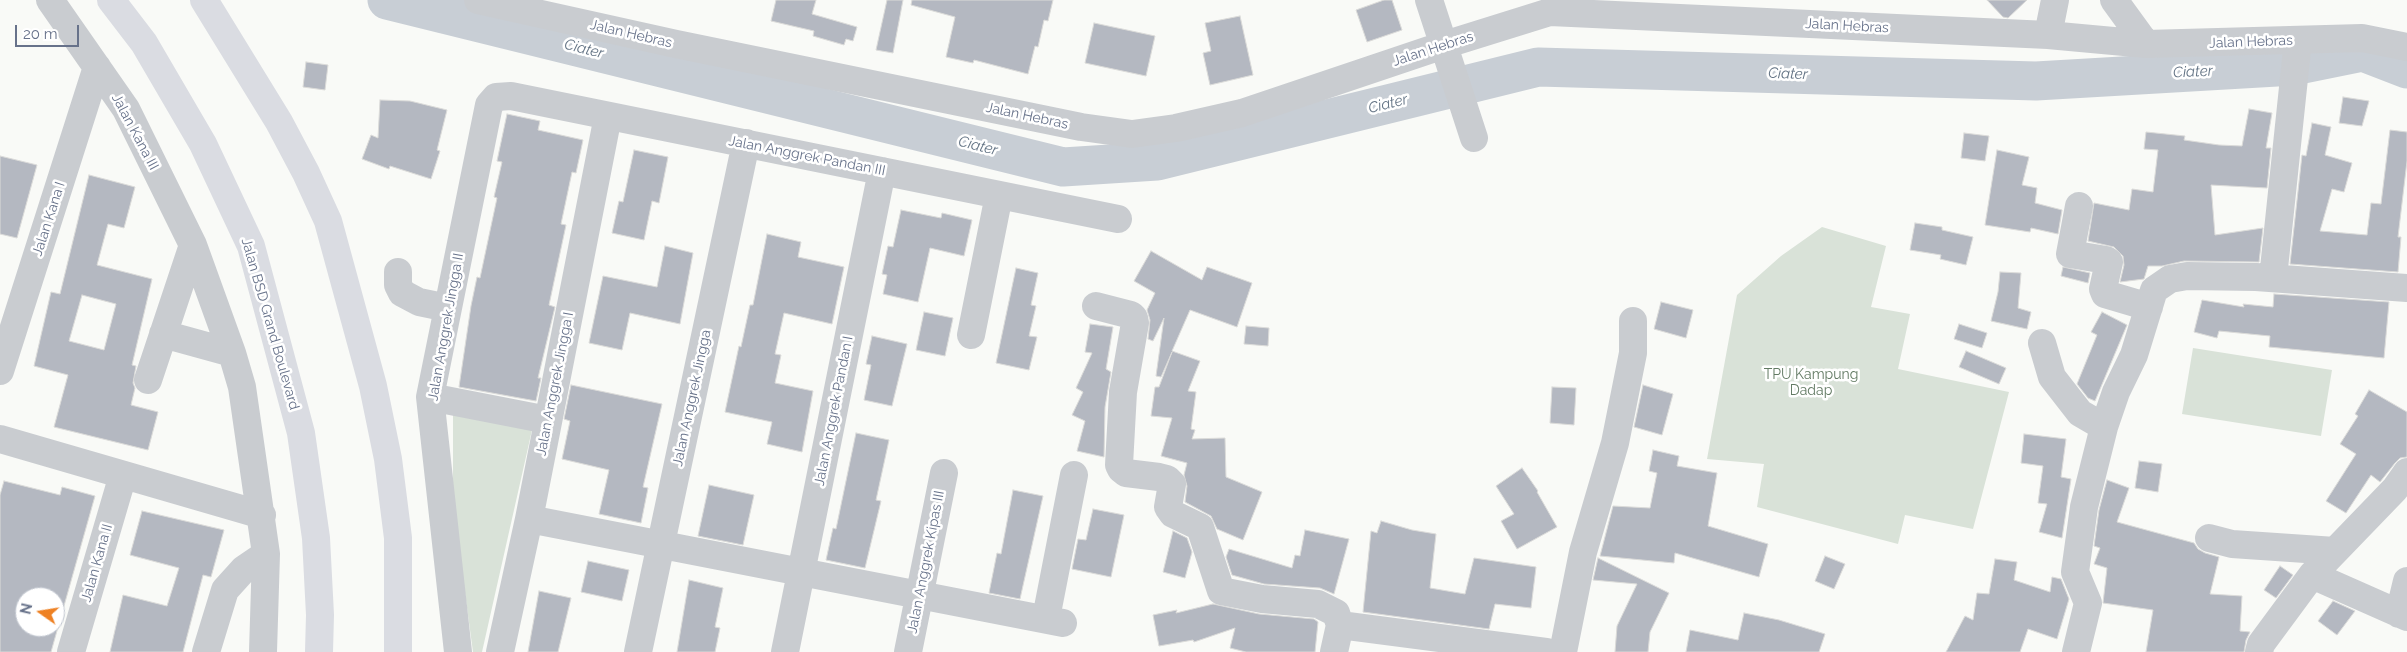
<!DOCTYPE html>
<style>
body{margin:0}
#map{position:relative;width:2407px;height:652px;overflow:hidden;background:#f9faf7;font-family:Raleway,sans-serif}
canvas{display:block}
.north{position:absolute;left:15px;top:587px;width:50px;height:50px;box-sizing:border-box;background:#fff;border:1px solid #c2c7d0;border-radius:50%;rotate:283deg;font-size:14px;font-weight:700;line-height:20px;text-align:center;color:#67728a}
.north::after{content:'';display:block;margin:auto;width:18px;height:22px;background:#ee8123;clip-path:polygon(50% 0,100% 100%,50% 72%,0 100%)}
.scale{position:absolute;left:15px;top:25px;width:64px;height:22px;box-sizing:border-box;border:2px solid #67728a;border-top:0;padding-left:6px;font-size:15px;line-height:18px;white-space:nowrap;color:#67728a;-webkit-text-stroke:4px #fff;paint-order:stroke}
</style>
<div id="map">
<canvas width="2407" height="652"></canvas>
<div class="north">N</div>
<div class="scale">20 m</div>
</div>
<script>
const ctx = document.querySelector('canvas').getContext('2d');
ctx.lineJoin = 'round';
function paint(path, color) {
  ctx.fillStyle = color;
  ctx.fill(path, 'evenodd');
}
function poly(rows) {
  const path = new Path2D();
  for (const r of rows) {
    path.moveTo(r[0], r[1]);
    for (let i = 2; i < r.length; i += 2) path.lineTo(r[i], r[i + 1]);
  }
  return path;
}
function stroke(path, color, width, dash) {
  ctx.strokeStyle = color;
  ctx.lineWidth = width;
  ctx.lineCap = dash ? 'butt' : 'round';
  ctx.setLineDash(dash || []);
  ctx.stroke(path);
}
function label(font, color, halo, rows, align = 'center') {
  ctx.font = font + ' Raleway,sans-serif';
  ctx.lineWidth = 5;
  ctx.setLineDash([]);
  ctx.textBaseline = 'middle';
  ctx.strokeStyle = halo;
  ctx.fillStyle = color;
  for (const [text, x, y, turn = 0] of rows) {
    ctx.save();
    ctx.translate(x, y);
    ctx.rotate((+turn || 0) * Math.PI / 180);
    ctx.textAlign = isNaN(turn) ? turn : align;
    if (halo) ctx.strokeText(text, 0, 0);
    ctx.fillText(text, 0, 0);
    ctx.restore();
  }
}
paint(poly([
 [1822,227,1886,246,1871,307,1910,314,1898,369,2009,392,1973,529,1905,515,1898,544,1757,507,1764,464,1707,459,1737,295,1781,256],
 [2193,348,2332,370,2321,436,2182,414],
 [453,415,532,430,482,652,473,652,453,504]
]), '#d9e2d8');
stroke(poly([
 [387,0,1063,167,1157,161,1538,67,2036,81,2294,66,2363,52,2407,69]
]), '#c8ced5', 39);
const building = poly([
 [776,0,816,0,812,14,857,27,853,41,846,39,844,45,813,36,814,31,771,21,776,0],
 [887,0,903,0,893,53,876,50,887,0],
 [912,0,1053,0,1048,21,1044,20,1038,47,1035,46,1028,74,974,60,973,63,946,57,955,17,911,5,912,0],
 [1384,0,1392,0,1402,30,1367,42,1356,10,1384,0],
 [1987,0,2027,0,2008,18,2003,17,1987,0],
 [1240,16,1253,75,1210,85,1203,53,1211,51,1205,23,1240,16],
 [1094,23,1155,36,1146,76,1085,63,1094,23],
 [306,62,328,65,325,90,303,87,306,62],
 [2343,97,2369,101,2362,126,2339,123,2343,97],
 [380,100,410,101,447,110,437,150,440,151,431,179,390,166,389,169,362,159,371,135,378,138,380,100],
 [2249,109,2272,113,2266,148,2271,148,2267,188,2211,185,2215,235,2263,228,2259,262,2184,261,2162,266,2148,266,2144,279,2120,282,2124,265,2123,256,2114,247,2088,241,2094,203,2129,210,2132,189,2153,192,2158,150,2144,149,2146,132,2185,136,2184,140,2219,145,2242,146,2249,109],
 [507,114,540,121,538,130,583,140,576,173,572,172,561,224,566,225,549,305,555,307,538,378,541,378,536,401,459,387,471,306,477,277,480,278,497,198,494,197,502,162,497,161,507,114],
 [2312,123,2331,127,2325,155,2352,163,2344,192,2332,189,2320,231,2367,235,2371,203,2381,204,2390,130,2407,132,2407,161,2398,237,2401,237,2398,272,2290,264,2302,155,2306,156,2312,123],
 [1964,133,1989,136,1985,161,1961,158,1964,133],
 [634,150,668,157,659,203,652,201,644,240,612,233,619,201,623,202,634,150],
 [1997,150,2029,157,2022,185,2037,188,2035,203,2062,210,2058,234,2031,228,2030,232,1985,225,1997,150],
 [0,156,37,165,17,238,0,234,0,156],
 [89,175,135,187,124,228,108,224,97,265,152,279,132,365,136,366,133,383,135,388,131,405,158,412,148,450,54,427,68,375,34,366,51,292,60,294,89,175],
 [82,295,116,304,104,350,69,341,82,295],
 [901,210,941,218,942,213,972,220,964,256,930,248,918,302,883,294,887,275,882,274,888,246,893,247,901,210],
 [1915,223,1942,227,1942,230,1973,237,1966,265,1940,259,1941,255,1910,250,1915,223],
 [767,234,801,242,798,257,844,267,832,324,784,313,775,354,781,355,775,383,813,391,802,452,767,444,772,422,725,412,739,346,741,347,750,305,753,305,767,234],
 [665,246,693,253,680,324,630,313,622,350,589,343,603,276,657,287,665,246],
 [1151,251,1202,280,1207,267,1252,283,1237,327,1190,310,1172,351,1200,361,1188,391,1196,392,1191,429,1195,430,1192,439,1225,438,1226,477,1262,492,1243,540,1217,529,1211,516,1185,502,1187,486,1184,475,1187,463,1161,456,1172,418,1151,416,1155,387,1159,387,1172,352,1161,377,1156,376,1164,318,1153,341,1148,339,1150,320,1147,310,1155,293,1134,281,1151,251],
 [2063,267,2090,273,2088,283,2061,276,2063,267],
 [1016,268,1038,273,1031,305,1036,306,1029,336,1037,337,1029,370,996,363,1016,268],
 [2000,272,2021,273,2018,308,2031,312,2027,329,1991,321,1998,292,2000,272],
 [2274,294,2389,302,2384,358,2269,347,2270,336,2219,331,2217,338,2194,332,2202,300,2244,307,2243,304,2273,307,2274,294],
 [1661,302,1693,310,1686,338,1654,329,1661,302],
 [924,312,953,318,945,356,916,350,924,312],
 [2102,312,2127,325,2095,401,2088,398,2077,384,2097,335,2091,332,2102,312],
 [1090,324,1113,327,1106,369,1111,372,1105,407,1104,457,1077,451,1085,421,1072,415,1083,392,1076,388,1092,353,1085,352,1090,324],
 [1959,324,1987,333,1982,348,1954,339,1959,324],
 [1246,326,1269,328,1268,346,1244,344,1246,326],
 [872,336,907,344,892,406,864,400,871,365,866,364,872,336],
 [1966,351,2006,368,1999,384,1959,367,1966,351],
 [571,385,662,404,643,487,648,488,641,523,599,514,609,470,562,459,570,421,564,419,571,385],
 [1643,385,1673,394,1662,435,1634,427,1643,385],
 [1552,387,1576,388,1574,425,1550,423,1552,387],
 [2369,390,2407,412,2407,457,2400,458,2395,463,2380,482,2371,475,2346,513,2326,501,2356,454,2340,444,2358,416,2355,414,2369,390],
 [856,433,889,440,876,500,881,501,865,568,826,560,833,528,836,529,856,433],
 [2024,434,2066,439,2061,477,2071,479,2062,538,2039,532,2047,504,2038,503,2043,466,2021,463,2024,434],
 [1653,450,1679,456,1677,466,1717,473,1708,526,1768,544,1759,577,1675,553,1674,563,1600,556,1613,506,1650,508,1657,473,1649,471,1653,450],
 [2139,461,2162,464,2158,492,2135,488,2139,461],
 [1522,468,1538,491,1537,492,1557,527,1517,549,1501,521,1514,514,1496,486,1522,468],
 [2107,480,2129,488,2117,522,2194,543,2198,549,2205,553,2219,557,2210,594,2242,596,2240,631,2250,632,2246,640,2244,652,2146,652,2153,610,2103,603,2107,568,2094,564,2100,548,2094,546,2099,510,2107,480],
 [4,481,60,495,62,487,95,496,51,652,0,652,0,495,4,481],
 [25,597,55,597,55,627,25,627,25,597],
 [709,485,754,495,743,545,698,536,709,485],
 [1013,490,1043,496,1020,599,989,593,997,553,1001,554,1013,490],
 [1093,509,1124,515,1111,577,1072,569,1078,539,1086,540,1093,509],
 [142,511,224,530,211,577,203,575,183,652,110,652,123,595,167,606,179,568,130,555,142,511],
 [1381,521,1412,530,1436,534,1430,588,1465,594,1474,558,1536,567,1531,608,1495,604,1489,629,1363,612,1371,531,1377,533,1381,521],
 [1305,530,1349,539,1334,594,1320,588,1264,584,1232,575,1226,557,1229,549,1292,568,1295,555,1300,556,1305,530],
 [1173,531,1187,538,1192,552,1185,578,1163,572,1173,531],
 [1825,556,1845,564,1834,589,1815,581,1825,556],
 [1598,558,1669,593,1650,632,1648,652,1615,652,1617,626,1637,584,1593,580,1598,558],
 [1995,559,2017,562,2014,580,2050,592,2052,577,2061,579,2069,599,2057,639,2028,629,2020,652,1946,652,1965,616,1973,620,1977,593,1989,594,1995,559],
 [588,561,629,570,622,601,581,592,588,561],
 [2280,566,2293,575,2276,598,2264,590,2280,566],
 [689,580,723,588,715,627,720,628,715,652,677,652,689,580],
 [539,591,571,598,558,652,528,652,539,591],
 [2333,601,2355,611,2337,635,2318,621,2333,601],
 [1213,604,1259,614,1314,619,1318,622,1315,652,1246,652,1230,648,1235,628,1194,642,1193,640,1159,646,1153,615,1177,610,1176,613,1213,604],
 [1744,613,1779,620,1825,634,1819,652,1686,652,1690,630,1738,640,1744,613]
]);
paint(building, '#b4b8c1');
stroke(building, '#dbdbd9', 1);
stroke(poly([
 [50,0,126,109,193,245,232,353,242,387,266,554,263,652],
 [478,0,676,44,1081,127,1132,134,1176,128,1242,113,1444,45,1550,12,2048,35,2146,44,2362,38,2407,47],
 [1429,0,1474,138],
 [2114,0,2146,44],
 [2048,35,2055,0],
 [2079,206,2070,254,2106,260,2109,262,2103,289,2105,294,2149,307],
 [398,272,398,285,402,293,419,302,448,308],
 [2273,278,2298,40],
 [1096,306,1131,315,1134,318,1135,323,1123,392,1119,465,1121,469,1126,473,1159,477,1167,479,1172,484,1168,507,1173,514,1200,527,1221,591,1262,599,1318,604,1336,613,1340,625,1334,652],
 [163,334,232,353],
 [971,335,999,195],
 [2042,343,2052,377,2080,413,2104,427],
 [0,371,97,67],
 [148,380,193,245],
 [430,397,548,420],
 [0,439,262,515],
 [529,519,1063,623],
 [2209,538,2232,544,2335,551],
 [2312,575,2395,489,2407,472],
 [2399,614,2407,581],
 [1046,618,1074,475],
 [1340,625,1546,652],
 [71,652,123,475],
 [206,652,225,590,244,569,266,554],
 [458,652,430,397,489,105,496,97,511,96,1118,219],
 [500,652,529,519,608,116],
 [638,652,746,143],
 [785,652,882,171],
 [908,652,944,473],
 [1563,652,1583,552,1615,443,1633,353,1633,321],
 [2076,652,2088,603,2075,572,2084,507,2104,427,2116,392,2134,355,2154,290,2170,279,2187,276,2256,277,2407,288],
 [2259,652,2261,644,2312,575,2407,617]
]), '#c9ccd0', 28);
stroke(poly([
 [111,0,144,43,203,144,251,246,301,433,316,538,320,615,319,652],
 [204,0,279,122,306,173,328,221,373,386,388,459,398,538,398,652]
]), '#dadce2', 28);
label('14px', '#67728a', '#fff', [
 ["Jalan Hebras",1847,26,3],
 ["Jalan Hebras",631,34,13],
 ["Jalan Hebras",2251,42,-2],
 ["Jalan Hebras",1433,49,-18],
 ["Jalan Hebras",1027,116,12],
 ["Jalan Kana III",135,132,62],
 ["Jalan Anggrek Pandan III",807,156,11],
 ["Jalan Kana I",49,219,-72],
 ["Jalan BSD Grand Boulevard",270,324,74],
 ["Jalan Anggrek Jingga II",446,327,-80],
 ["Jalan Anggrek Jingga I",555,384,-79],
 ["Jalan Anggrek Jingga",692,398,-78],
 ["Jalan Anggrek Pandan I",834,411,-79],
 ["Jalan Anggrek Kipas III",926,562,-79],
 ["Jalan Kana II",97,563,-74]
]);
label('14px', '#627a63', '#fff', [
 ["TPU Kampung",1811,375],
 ["Dadap",1811,391]
]);
label('italic 15px', '#637384', '#fff', [
 ["Ciater",584,49,14],
 ["Ciater",2193,72,-3],
 ["Ciater",1788,74,2],
 ["Ciater",1388,104,-14],
 ["Ciater",978,146,14]
]);
</script>
